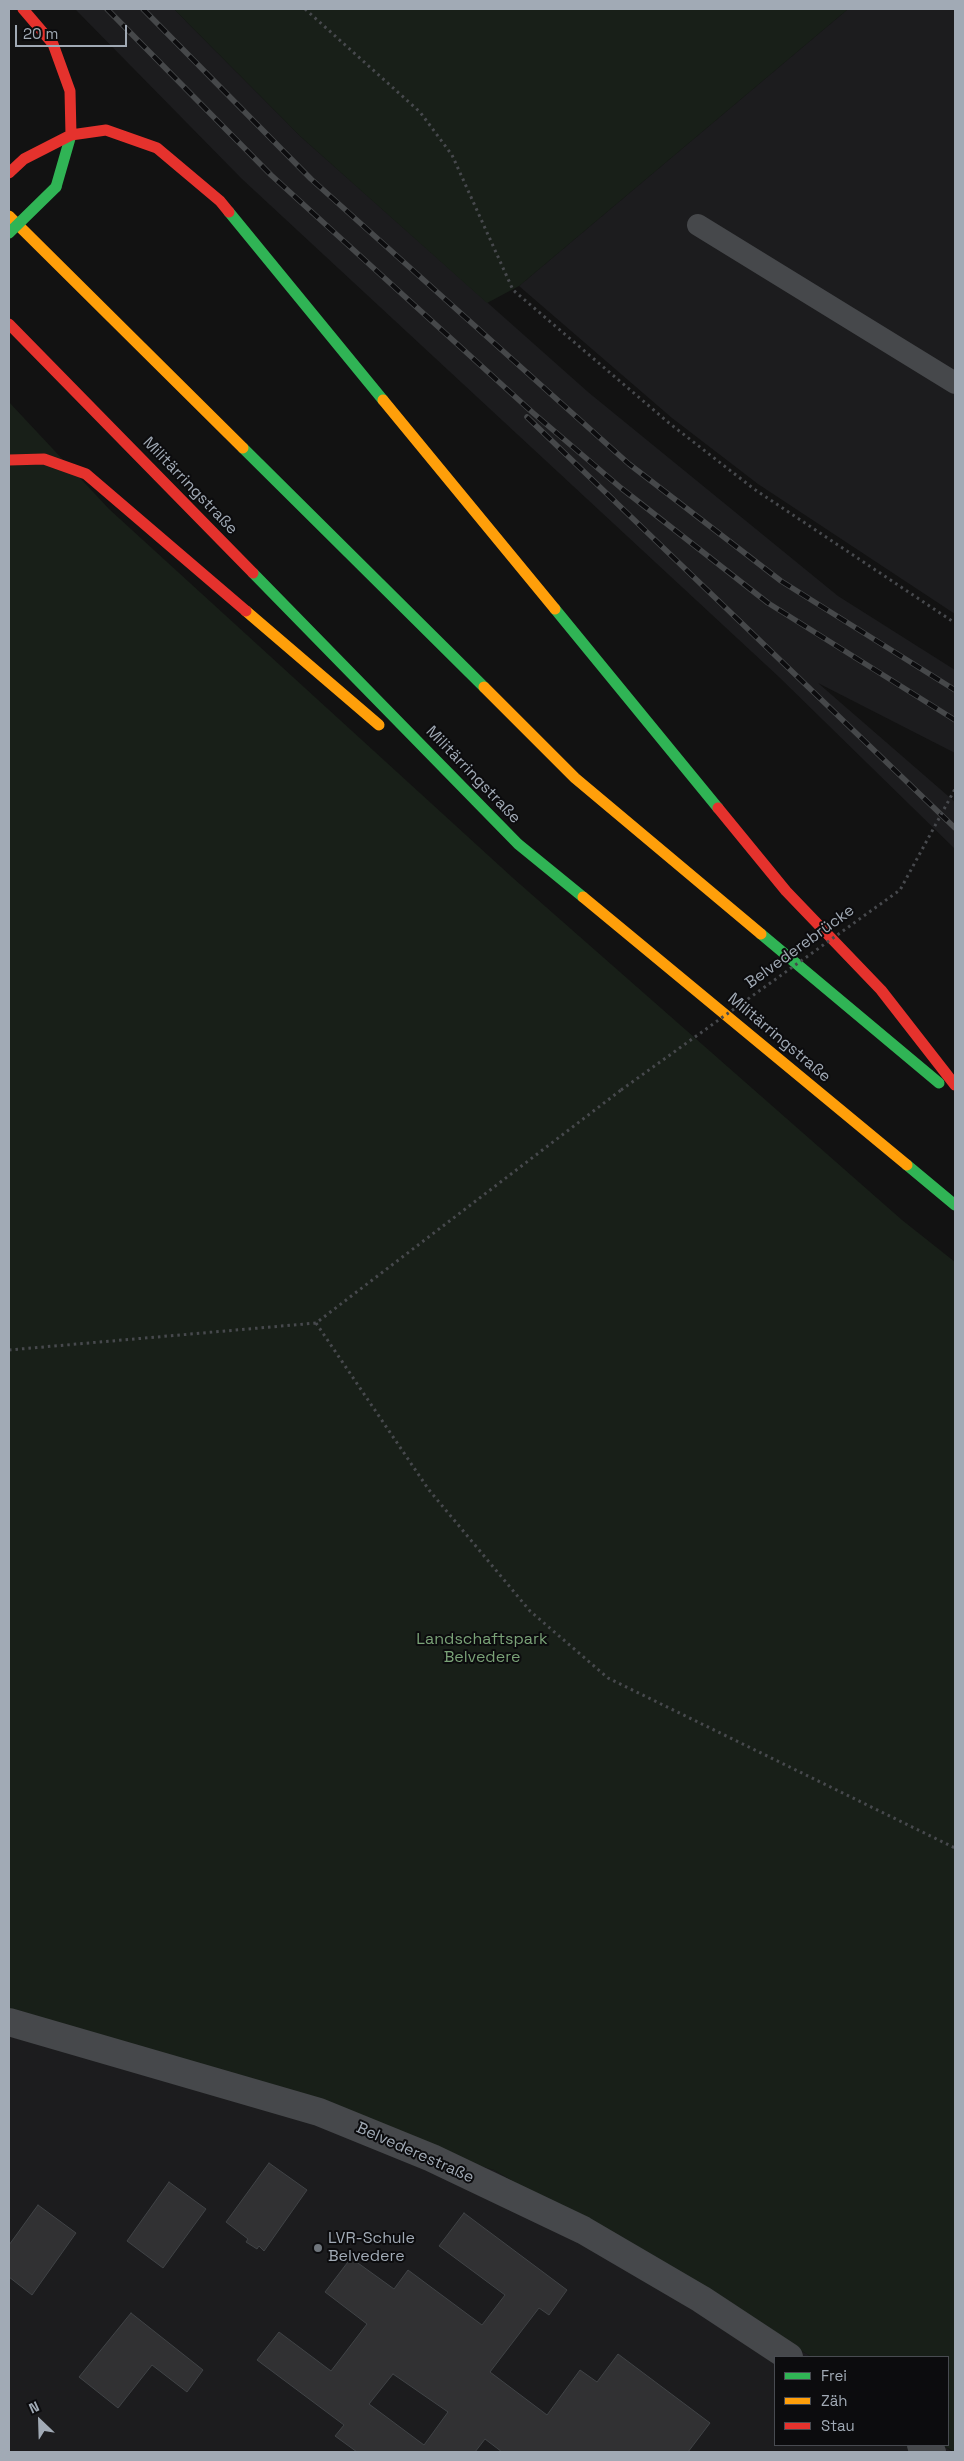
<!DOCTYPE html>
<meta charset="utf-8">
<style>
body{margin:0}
#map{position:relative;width:964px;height:2461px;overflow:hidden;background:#121212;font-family:"Space Grotesk",sans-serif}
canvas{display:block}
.frame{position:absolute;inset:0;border:10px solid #a1aab5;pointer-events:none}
.legend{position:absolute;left:774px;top:2356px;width:175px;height:90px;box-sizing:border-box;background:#0c0c0e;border:1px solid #484b51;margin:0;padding:6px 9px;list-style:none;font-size:15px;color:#a1aab5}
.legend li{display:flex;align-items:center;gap:10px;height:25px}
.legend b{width:25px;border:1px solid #484b51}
.north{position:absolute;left:15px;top:2396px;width:50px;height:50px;-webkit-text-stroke:4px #0c0c0e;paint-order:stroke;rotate:336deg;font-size:14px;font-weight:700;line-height:20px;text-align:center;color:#a1aab5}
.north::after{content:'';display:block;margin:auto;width:18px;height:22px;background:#a1aab5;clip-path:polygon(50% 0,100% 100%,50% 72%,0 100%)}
.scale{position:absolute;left:15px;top:25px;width:112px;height:22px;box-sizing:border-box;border:2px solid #a1aab5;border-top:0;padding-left:6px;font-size:15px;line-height:18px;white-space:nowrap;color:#a1aab5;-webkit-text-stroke:4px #0c0c0e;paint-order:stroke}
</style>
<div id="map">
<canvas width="964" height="2461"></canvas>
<div class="frame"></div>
<ul class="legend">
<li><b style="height:6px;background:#30b455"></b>Frei</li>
<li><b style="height:6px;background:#ff9f0a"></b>Zäh</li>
<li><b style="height:6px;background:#e5322d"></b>Stau</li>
</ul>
<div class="north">N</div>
<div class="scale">20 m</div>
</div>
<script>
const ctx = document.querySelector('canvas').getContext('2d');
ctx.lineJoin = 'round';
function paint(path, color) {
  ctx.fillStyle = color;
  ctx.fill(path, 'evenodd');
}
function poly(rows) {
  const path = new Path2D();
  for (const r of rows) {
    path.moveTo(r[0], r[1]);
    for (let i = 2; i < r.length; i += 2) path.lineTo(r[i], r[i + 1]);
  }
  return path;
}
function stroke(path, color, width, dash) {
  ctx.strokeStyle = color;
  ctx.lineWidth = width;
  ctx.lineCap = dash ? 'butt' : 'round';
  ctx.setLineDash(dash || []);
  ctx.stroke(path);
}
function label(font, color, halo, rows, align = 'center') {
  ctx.font = font + ' "Space Grotesk",sans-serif';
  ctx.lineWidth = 4;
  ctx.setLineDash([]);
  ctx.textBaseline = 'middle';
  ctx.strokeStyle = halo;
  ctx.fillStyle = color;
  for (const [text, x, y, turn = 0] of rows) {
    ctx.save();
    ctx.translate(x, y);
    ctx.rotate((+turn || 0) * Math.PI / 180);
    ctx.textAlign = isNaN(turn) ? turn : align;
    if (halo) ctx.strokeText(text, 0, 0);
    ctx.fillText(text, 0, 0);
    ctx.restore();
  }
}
paint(poly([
 [75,9,174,9,300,136,588,392,838,596,955,670,955,753,818,683,955,802,955,849,779,677,242,179],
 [848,9,955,9,955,614,758,484,672,418,519,286],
 [9,2036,494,2170,812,2357,775,2357,775,2445,942,2445,953,2452,9,2452]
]), '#1c1c1e');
paint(poly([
 [174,9,848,9,519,286,487,303,300,136],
 [9,402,109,509,513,878,902,1220,955,1262,955,2452,942,2445,948,2445,948,2357,812,2357,494,2170,9,2036]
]), '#181f18');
const building = poly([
 [269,2163,307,2190,264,2251,259,2246,257,2249,246,2242,248,2239,226,2222,269,2163],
 [169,2182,206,2209,163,2268,127,2241,169,2182],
 [38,2205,76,2233,32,2295,9,2277,9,2245,38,2205],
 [464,2213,567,2290,549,2315,539,2308,490,2372,547,2415,580,2370,597,2382,618,2354,710,2423,688,2452,502,2452,485,2439,475,2452,357,2452,335,2436,344,2425,257,2360,279,2332,331,2371,367,2324,325,2292,351,2258,394,2289,408,2270,482,2325,505,2295,439,2246,464,2213],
 [393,2374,448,2412,424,2445,369,2404,393,2374],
 [131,2313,203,2370,187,2392,152,2365,118,2408,79,2377,131,2313]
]);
paint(building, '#313133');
stroke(building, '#404346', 1);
stroke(poly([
 [305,9,420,112,452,155,513,290,669,423,754,489,955,623],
 [316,1323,429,1490,530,1611,608,1678,955,1848],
 [9,1350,316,1323,621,1090]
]), '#47494d', 3, [2.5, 4]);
stroke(poly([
 [698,225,955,383]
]), '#46484b', 22);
stroke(poly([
 [9,2022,319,2112,432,2158,583,2230,701,2299,789,2357],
 [921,2445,932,2452]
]), '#46484b', 28);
stroke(poly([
 [56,187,71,135],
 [229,212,383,400],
 [243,448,484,687],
 [253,573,518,844,583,897],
 [555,609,718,808],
 [761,934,939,1083],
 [907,1165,955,1205]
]), '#30b455', 11);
stroke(poly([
 [9,216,243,448],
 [383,400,555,609],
 [246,611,379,725],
 [484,687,575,778,761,934],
 [583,897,907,1165]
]), '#ff9f0a', 11);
stroke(poly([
 [23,9,53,44,70,91,71,135,106,130,157,148,220,201,229,212],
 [9,173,24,159,71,135],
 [9,324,253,573],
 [9,460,44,459,86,474,246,611],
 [718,808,786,891,881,990,955,1085]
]), '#e5322d', 11);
const rail = poly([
 [107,9,271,175,532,412,621,488,768,603,955,720],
 [143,9,311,179,629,464,781,581,955,690],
 [527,417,955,828]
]);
stroke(rail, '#46484a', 5.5);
stroke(rail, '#0c0c0e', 4, [11]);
stroke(poly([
 [621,1090,900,890,955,789]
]), '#47494d', 3, [2.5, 4]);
stroke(poly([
 [9,233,56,187]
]), '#30b455', 11);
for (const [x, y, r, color] of [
 [318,2248,5,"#6f757c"]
]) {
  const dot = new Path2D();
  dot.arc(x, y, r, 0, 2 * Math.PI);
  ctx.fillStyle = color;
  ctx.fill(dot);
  stroke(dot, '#0c0c0e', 2);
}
label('16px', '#a1aab5', '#0c0c0e', [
 ["Militärringstraße",190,486,46],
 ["Militärringstraße",473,775,46],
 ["Belvederebrücke",800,947,-36],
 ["Militärringstraße",779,1038,40],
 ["Belvederestraße",415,2153,24]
]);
label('16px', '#7aa277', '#0c0c0e', [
 ["Landschaftspark",482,1640],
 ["Belvedere",482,1658]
]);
label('16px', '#a1aab5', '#0c0c0e', [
 ["LVR-Schule",328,2239],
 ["Belvedere",328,2257]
], 'left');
</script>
